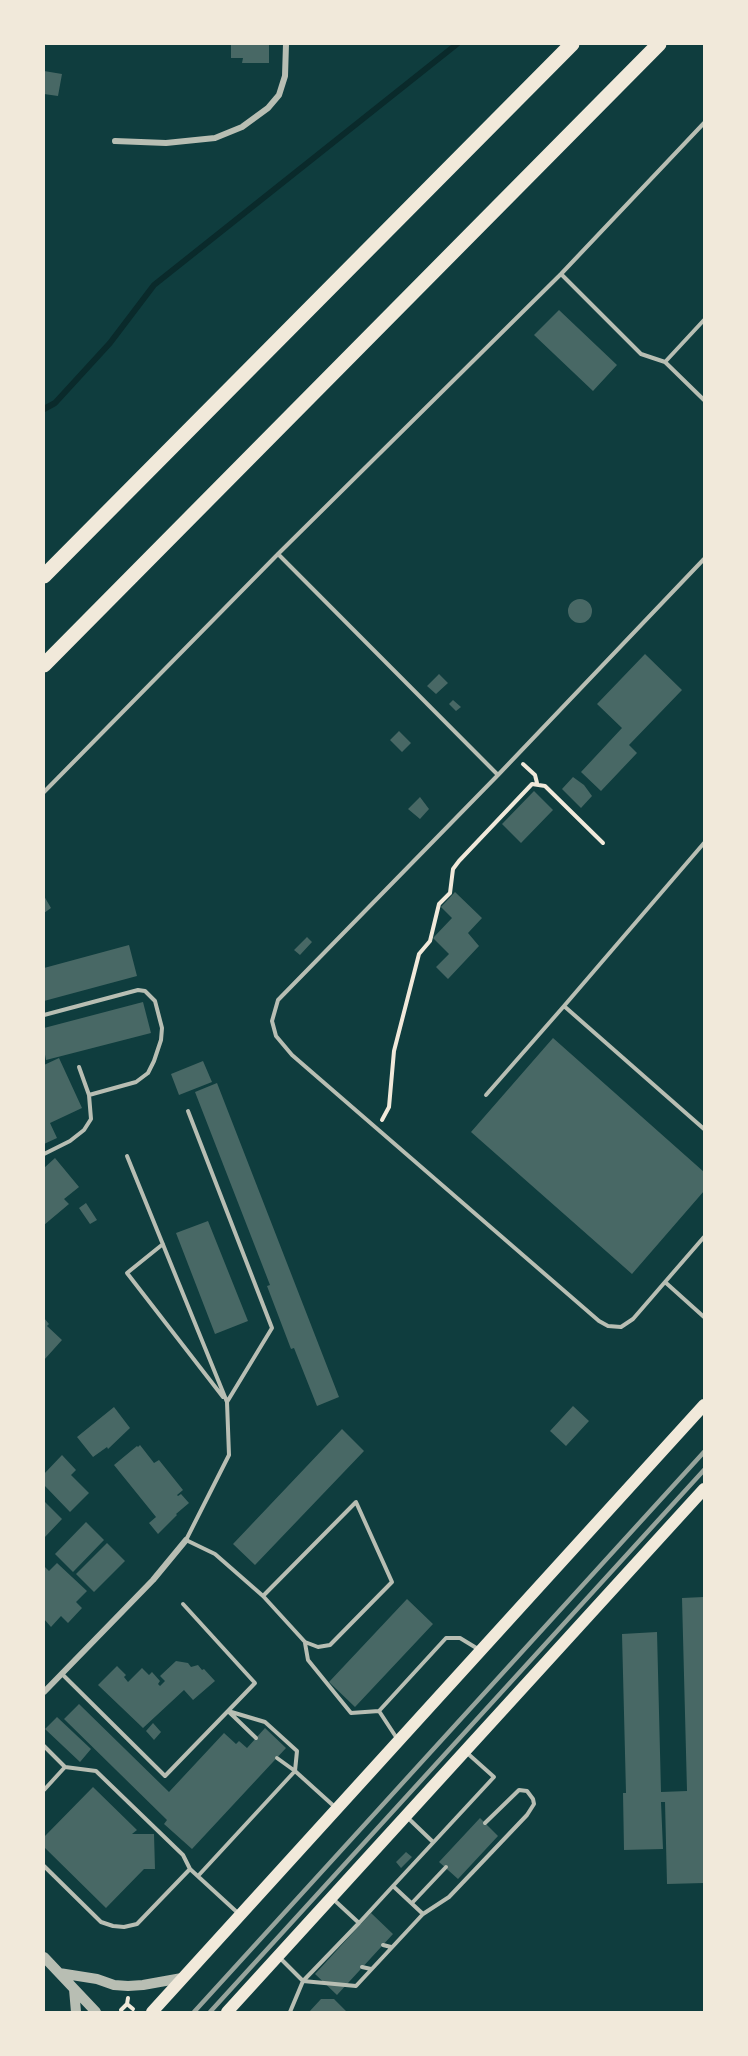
<!DOCTYPE html>
<style>
body{margin:0}
#map{position:relative;width:748px;height:2056px;overflow:hidden;background:#0f3d3e;font-family:Cabin,sans-serif}
canvas{display:block}
.frame{position:absolute;inset:0;border:45px solid #f1e9da;pointer-events:none}
</style>
<div id="map">
<canvas width="748" height="2056"></canvas>
<div class="frame"></div>
</div>
<script>
const ctx = document.querySelector('canvas').getContext('2d');
ctx.lineJoin = 'round';
function poly(rows) {
  const path = new Path2D();
  for (const r of rows) {
    if (r.length === 3) {
      path.moveTo(r[0] + r[2], r[1]);
      path.arc(r[0], r[1], r[2], 0, 2 * Math.PI);
      continue;
    }
    path.moveTo(r[0], r[1]);
    for (let i = 2; i < r.length; i += 2) path.lineTo(r[i], r[i + 1]);
  }
  return path;
}
function stroke(path, color, width, dash) {
  ctx.strokeStyle = color;
  ctx.lineWidth = width;
  ctx.lineCap = dash ? 'butt' : 'round';
  ctx.setLineDash(dash || []);
  ctx.stroke(path);
}
function paint(path, color) {
  ctx.fillStyle = color;
  ctx.fill(path, 'evenodd');
}
stroke(poly([
 [44,409,55,403,110,343,154,285,457,44]
]), '#0a2a2b', 6);
paint(poly([
 [231,44,269,44,269,63,242,63,243,58,231,58],
 [44,71,62,74,58,96,44,94],
 [559,310,617,365,593,391,534,335],
 [580,611,12],
 [645,654,682,690,629,745,637,753,601,791,581,772,622,728,597,704],
 [439,674,448,683,436,694,427,686],
 [453,700,461,707,456,711,449,704],
 [399,731,411,743,402,752,390,740],
 [573,777,584,785,592,796,581,808,562,789],
 [534,791,553,810,521,843,502,824],
 [420,797,429,809,420,819,408,809],
 [455,892,482,918,468,933,479,946,448,979,436,967,449,954,433,938,452,918,441,907],
 [44,896,51,908,44,913],
 [307,937,312,942,300,955,294,950],
 [129,945,137,976,44,1001,44,968],
 [143,1002,151,1033,46,1060,44,1049,44,1028],
 [553,1038,704,1172,704,1191,632,1274,471,1132],
 [59,1058,82,1108,50,1123,57,1138,44,1144,44,1065],
 [203,1061,212,1082,179,1095,171,1074],
 [217,1083,339,1397,317,1406,294,1348,291,1349,267,1286,270,1285,195,1092],
 [55,1158,79,1187,64,1199,69,1204,44,1225,44,1168],
 [86,1203,97,1220,90,1224,79,1208],
 [208,1221,248,1321,215,1334,176,1233],
 [44,1318,49,1324,47,1326,62,1340,44,1360],
 [573,1406,589,1421,566,1446,550,1431],
 [114,1407,130,1428,108,1449,107,1447,93,1457,77,1437],
 [342,1429,364,1451,255,1565,233,1544],
 [140,1445,154,1463,159,1460,183,1490,177,1495,178,1496,181,1494,189,1503,176,1514,177,1515,158,1534,149,1523,156,1517,114,1465,137,1446,138,1447],
 [62,1455,76,1470,71,1475,89,1493,70,1512,44,1485,44,1474],
 [44,1501,62,1519,44,1538],
 [86,1522,104,1540,73,1572,55,1554],
 [107,1543,125,1561,94,1592,76,1574],
 [57,1563,87,1591,76,1602,82,1608,68,1623,61,1616,51,1627,44,1619,44,1566,49,1571],
 [704,1597,704,1883,667,1884,665,1802,661,1802,663,1849,624,1850,623,1793,626,1793,622,1634,657,1632,661,1792,687,1791,682,1598],
 [407,1599,433,1624,355,1707,329,1682],
 [176,1661,188,1663,191,1667,198,1665,202,1670,204,1669,215,1681,193,1700,184,1690,143,1728,98,1685,117,1666,126,1675,124,1677,128,1682,142,1668,149,1675,152,1672,160,1681,158,1684,160,1686,165,1681,160,1676],
 [79,1704,169,1792,224,1733,236,1744,239,1741,247,1748,265,1728,286,1748,192,1849,164,1824,167,1820,64,1719],
 [57,1717,91,1749,80,1762,45,1729],
 [153,1723,161,1732,154,1740,146,1731],
 [93,1787,137,1830,132,1834,154,1834,155,1869,144,1869,106,1908,44,1847,44,1837],
 [480,1818,498,1836,458,1879,439,1862],
 [406,1852,412,1857,401,1868,396,1862],
 [371,1913,393,1934,337,1995,315,1974],
 [321,1999,334,1999,346,2011,345,2012,309,2012]
]), '#486865');
stroke(poly([
 [523,764,535,775,537,783],
 [382,1120,389,1107,394,1051,419,954,430,941,439,904,450,893,453,869,459,861,532,784,545,786,603,843],
 [127,2004,133,2009],
 [121,2010,127,2004,128,1998]
]), '#f1e9da', 4);
stroke(poly([
 [561,274,641,354,665,362,704,400],
 [665,362,704,320],
 [278,554,498,775],
 [704,559,498,775,278,1000,272,1021,276,1036,292,1055,599,1321,608,1326,621,1327,633,1319,665,1282,704,1317],
 [44,792,278,554,561,274,704,123],
 [704,843,564,1006,704,1129],
 [44,1015,138,990,145,991,155,1001,162,1028,161,1040,154,1061,148,1073,136,1082,89,1095],
 [486,1095,564,1006],
 [188,1111,272,1328,227,1402],
 [44,1154,70,1141,84,1130,91,1119,89,1095,79,1067],
 [127,1156,227,1402,229,1455,186,1540,215,1554,263,1596,305,1642,318,1647,330,1645,392,1582,356,1502,263,1596],
 [163,1244,127,1273,223,1397],
 [665,1282,704,1237],
 [183,1604,255,1683,228,1711,256,1738],
 [305,1643,308,1660,351,1713,379,1711],
 [62,1674,165,1776,228,1711,265,1722,297,1751,295,1771,198,1876],
 [398,1740,379,1711,446,1638,460,1638,478,1649],
 [44,1746,65,1767,44,1790],
 [277,1758,295,1771,336,1808],
 [65,1767,96,1771,183,1855,190,1869],
 [408,1818,433,1842],
 [44,1866,101,1922,113,1926,124,1927,137,1924,190,1869,239,1914],
 [393,1886,494,1777,466,1752],
 [412,1903,446,1867],
 [423,1914,449,1897,527,1815,534,1804,533,1799,527,1791,519,1790,485,1823],
 [383,1945,391,1947],
 [279,1957,303,1981,290,2012],
 [362,1967,371,1969],
 [304,1980,359,1923,332,1898],
 [303,1981,356,1986,423,1914,393,1886,359,1923]
]), '#b8beb3', 4);
stroke(poly([
 [115,141,166,143,215,138,242,127,268,108,279,95,285,76,286,44],
 [44,1692,153,1580,186,1540]
]), '#b8beb3', 6);
stroke(poly([
 [44,1957,96,2012],
 [59,1973,97,1979,114,1985,128,1986,143,1985,182,1978],
 [74,1989,76,2012]
]), '#b8beb3', 10);
stroke(poly([
 [152,2012,704,1405],
 [227,2012,704,1489]
]), '#f1e9da', 12);
stroke(poly([
 [44,576,572,44],
 [44,665,659,44]
]), '#f1e9da', 15);
stroke(poly([
 [194,2012,704,1452],
 [210,2012,704,1470]
]), '#97a49c', 4.5);
</script>
